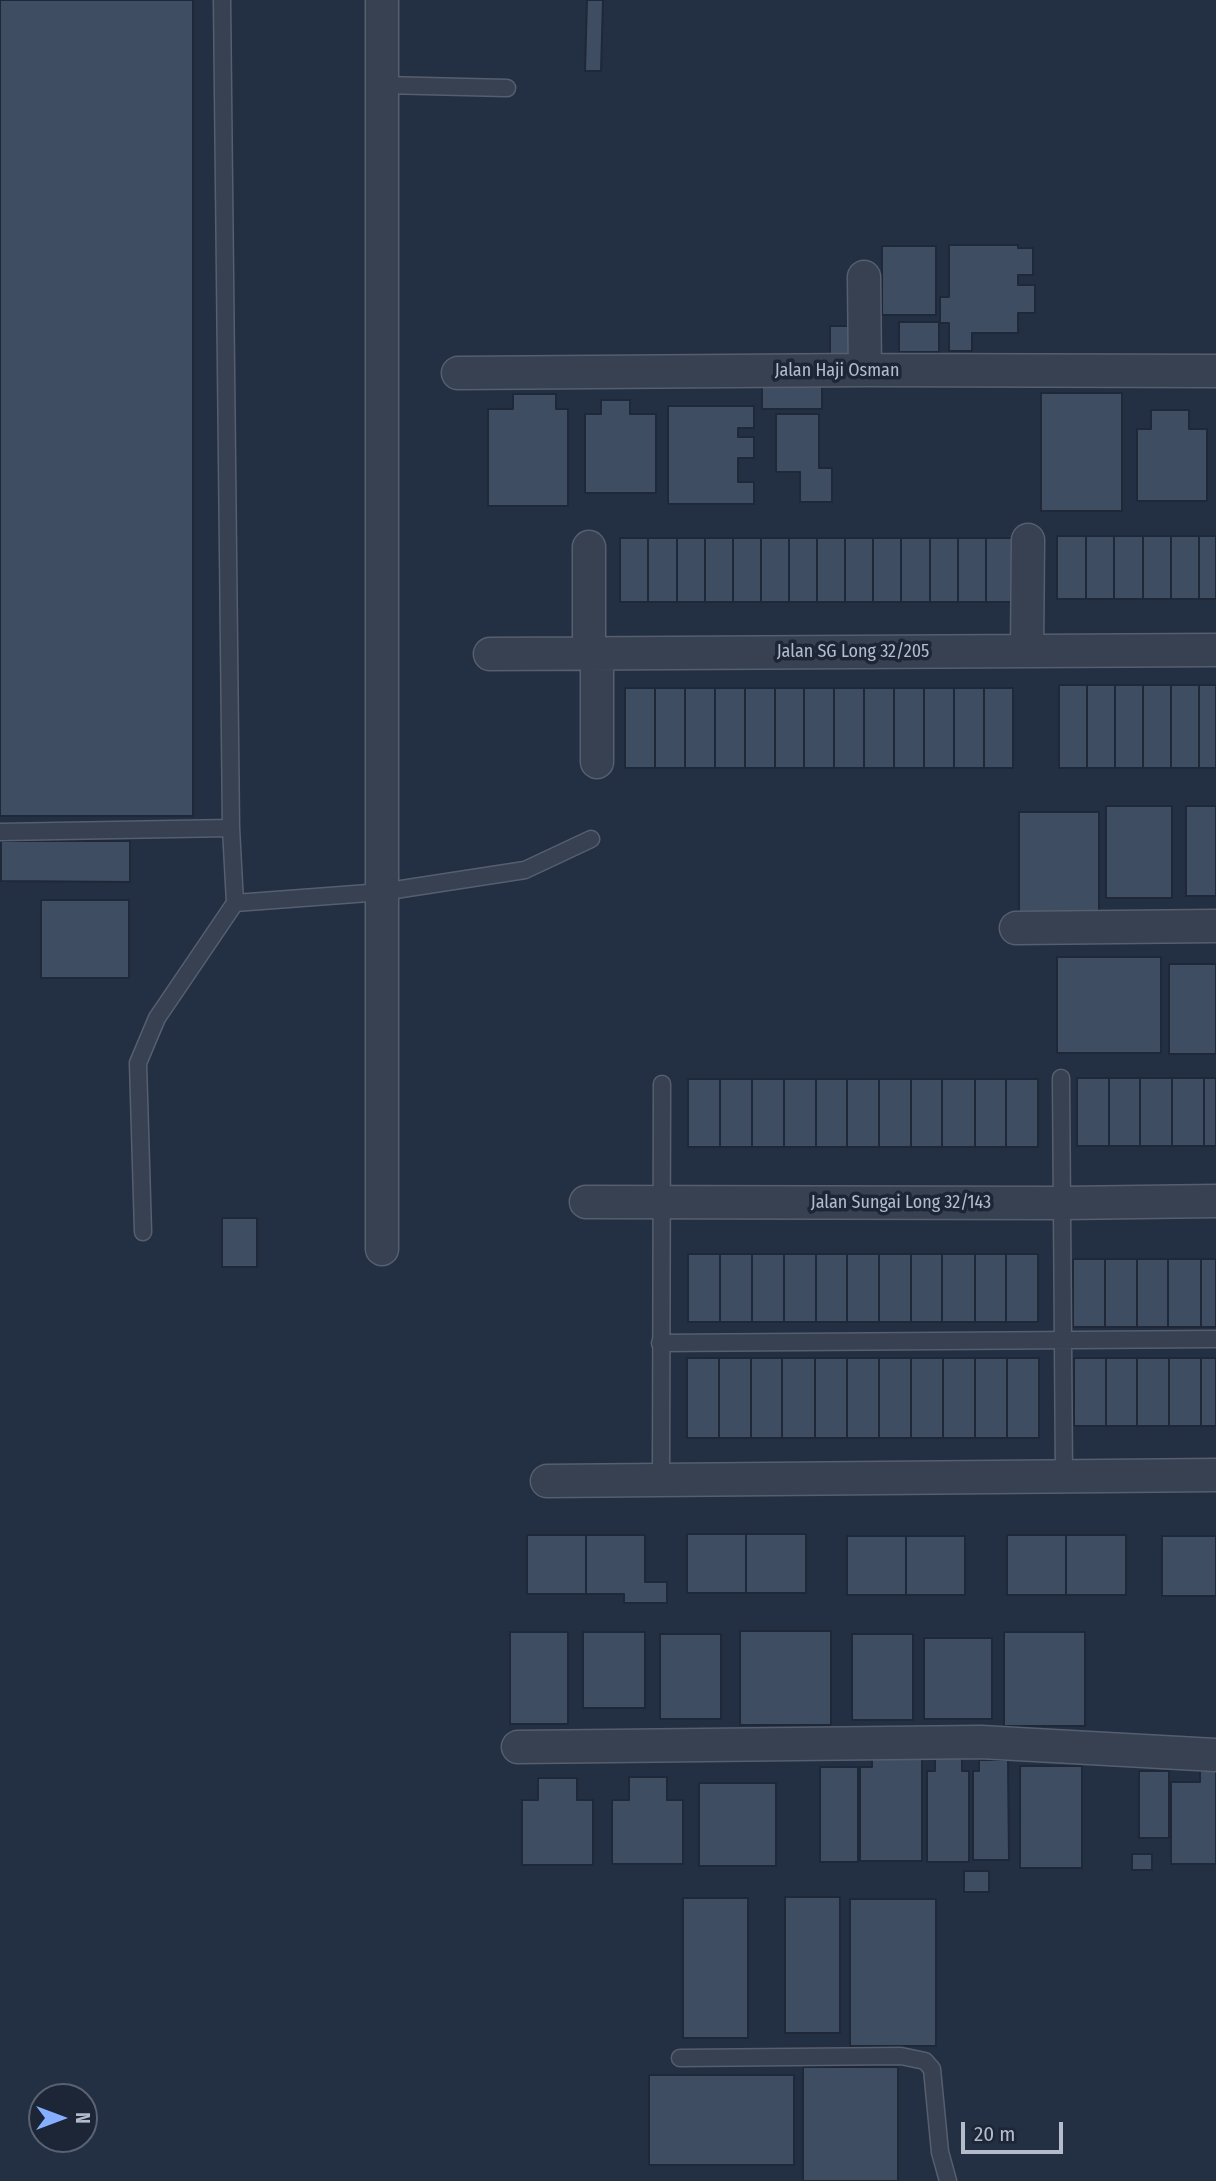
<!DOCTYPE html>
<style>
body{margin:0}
#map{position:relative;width:1216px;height:2181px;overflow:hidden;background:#232f42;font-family:"Fira Sans Condensed",sans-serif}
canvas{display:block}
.north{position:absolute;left:28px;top:2083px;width:70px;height:70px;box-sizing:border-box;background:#1c2637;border:2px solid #596273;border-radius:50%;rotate:90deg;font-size:19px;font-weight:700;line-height:28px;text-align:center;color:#b4bccc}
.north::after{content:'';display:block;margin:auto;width:24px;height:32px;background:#86b0ff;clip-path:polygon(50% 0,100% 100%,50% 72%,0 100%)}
.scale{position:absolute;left:961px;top:2122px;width:102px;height:32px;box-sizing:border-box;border:4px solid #b4bccc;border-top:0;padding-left:9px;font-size:21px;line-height:24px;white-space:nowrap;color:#b4bccc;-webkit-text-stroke:5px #1c2637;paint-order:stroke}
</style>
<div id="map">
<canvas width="1216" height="2181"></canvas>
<div class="north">N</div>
<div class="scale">20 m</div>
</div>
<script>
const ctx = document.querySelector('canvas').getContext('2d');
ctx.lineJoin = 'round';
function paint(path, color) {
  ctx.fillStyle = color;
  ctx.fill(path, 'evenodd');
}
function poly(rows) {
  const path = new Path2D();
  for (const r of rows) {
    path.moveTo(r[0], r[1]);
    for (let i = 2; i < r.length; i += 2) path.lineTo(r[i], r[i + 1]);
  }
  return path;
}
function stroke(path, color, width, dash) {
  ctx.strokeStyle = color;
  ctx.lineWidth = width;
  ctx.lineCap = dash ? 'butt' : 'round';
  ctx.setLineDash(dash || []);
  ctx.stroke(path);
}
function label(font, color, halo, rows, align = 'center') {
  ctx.font = font + ' "Fira Sans Condensed",sans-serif';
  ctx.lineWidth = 7;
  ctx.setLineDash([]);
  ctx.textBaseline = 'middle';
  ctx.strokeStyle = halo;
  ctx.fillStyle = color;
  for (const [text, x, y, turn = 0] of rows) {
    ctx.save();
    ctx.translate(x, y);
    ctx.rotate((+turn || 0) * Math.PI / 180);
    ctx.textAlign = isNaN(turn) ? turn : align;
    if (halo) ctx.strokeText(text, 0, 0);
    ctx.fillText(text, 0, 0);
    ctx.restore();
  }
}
const building = poly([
 [0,0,193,0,193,816,0,816,0,0],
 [587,0,603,0,601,71,585,71,587,0],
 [949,245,1018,245,1018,248,1033,248,1033,275,1018,275,1018,285,1035,285,1035,313,1018,313,1018,333,972,333,972,351,949,351,949,323,940,323,940,297,949,297,949,245],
 [882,246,936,246,936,315,882,315,882,246],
 [899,322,939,322,939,352,899,352,899,322],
 [830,326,851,326,851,360,830,360,830,326],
 [762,385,822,385,822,409,762,409,762,385],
 [1041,393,1122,393,1122,511,1041,511,1041,393],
 [513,394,556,394,556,409,568,409,568,506,488,506,488,409,513,409,513,394],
 [601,400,630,400,630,414,656,414,656,493,585,493,585,414,601,414,601,400],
 [668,406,754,406,754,428,738,428,738,437,754,437,754,458,738,458,738,482,754,482,754,504,668,504,668,406],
 [1151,410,1189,410,1189,429,1207,429,1207,501,1137,501,1137,429,1151,429,1151,410],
 [776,414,819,414,819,468,832,468,832,502,800,502,800,472,776,472,776,414],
 [1057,536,1086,536,1086,599,1057,599,1057,536],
 [1086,536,1114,536,1114,599,1086,599,1086,536],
 [1114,536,1143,536,1143,599,1114,599,1114,536],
 [1143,536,1171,536,1171,599,1143,599,1143,536],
 [1171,536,1199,536,1199,599,1171,599,1171,536],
 [1199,536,1216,536,1216,599,1199,599,1199,536],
 [620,538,648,538,648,602,620,602,620,538],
 [648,538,677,538,677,602,648,602,648,538],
 [677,538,705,538,705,602,677,602,677,538],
 [705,538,733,538,733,602,705,602,705,538],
 [733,538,761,538,761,602,733,602,733,538],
 [761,538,789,538,789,602,761,602,761,538],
 [789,538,817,538,817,602,789,602,789,538],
 [817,538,845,538,845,602,817,602,817,538],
 [845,538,873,538,873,602,845,602,845,538],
 [873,538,901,538,901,602,873,602,873,538],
 [901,538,930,538,930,602,901,602,901,538],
 [930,538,958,538,958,602,930,602,930,538],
 [958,538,986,538,986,602,958,602,958,538],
 [986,538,1014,538,1014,602,986,602,986,538],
 [1059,685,1087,685,1087,768,1059,768,1059,685],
 [1087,685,1115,685,1115,768,1087,768,1087,685],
 [1115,685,1143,685,1143,768,1115,768,1115,685],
 [1143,685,1171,685,1171,768,1143,768,1143,685],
 [1171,685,1199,685,1199,768,1171,768,1171,685],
 [1199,685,1216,685,1216,768,1199,768,1199,685],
 [625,688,655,688,655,768,625,768,625,688],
 [655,688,685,688,685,768,655,768,655,688],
 [685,688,715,688,715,768,685,768,685,688],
 [715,688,745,688,745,768,715,768,715,688],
 [745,688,775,688,775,768,745,768,745,688],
 [775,688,804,688,804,768,775,768,775,688],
 [804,688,834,688,834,768,804,768,804,688],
 [834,688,864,688,864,768,834,768,834,688],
 [864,688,894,688,894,768,864,768,864,688],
 [894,688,924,688,924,768,894,768,894,688],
 [924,688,954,688,954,768,924,768,924,688],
 [954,688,984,688,984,768,954,768,954,688],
 [984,688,1013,688,1013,768,984,768,984,688],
 [1106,806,1172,806,1172,898,1106,898,1106,806],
 [1186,806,1216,806,1216,896,1186,896,1186,806],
 [1019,812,1099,812,1099,916,1019,916,1019,812],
 [1,841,130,841,130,882,1,881,1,841],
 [41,900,129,900,129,978,41,978,41,900],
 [1057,957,1161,957,1161,1053,1057,1053,1057,957],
 [1169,964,1216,964,1216,1054,1169,1054,1169,964],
 [1077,1078,1109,1078,1109,1146,1077,1146,1077,1078],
 [1109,1078,1140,1078,1140,1146,1109,1146,1109,1078],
 [1140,1078,1172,1078,1172,1146,1140,1146,1140,1078],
 [1172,1078,1204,1078,1204,1146,1172,1146,1172,1078],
 [1204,1078,1216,1078,1216,1146,1204,1146,1204,1078],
 [688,1079,720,1079,720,1147,688,1147,688,1079],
 [720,1079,752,1079,752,1147,720,1147,720,1079],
 [752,1079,784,1079,784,1147,752,1147,752,1079],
 [784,1079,816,1079,816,1147,784,1147,784,1079],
 [816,1079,847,1079,847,1147,816,1147,816,1079],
 [847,1079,879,1079,879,1147,847,1147,847,1079],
 [879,1079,911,1079,911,1147,879,1147,879,1079],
 [911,1079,942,1079,942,1147,911,1147,911,1079],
 [942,1079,975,1079,975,1147,942,1147,942,1079],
 [975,1079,1006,1079,1006,1147,975,1147,975,1079],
 [1006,1079,1038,1079,1038,1147,1006,1147,1006,1079],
 [222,1218,257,1218,257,1267,222,1267,222,1218],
 [688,1254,720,1254,720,1322,688,1322,688,1254],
 [720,1254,752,1254,752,1322,720,1322,720,1254],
 [752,1254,784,1254,784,1322,752,1322,752,1254],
 [784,1254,816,1254,816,1322,784,1322,784,1254],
 [816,1254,847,1254,847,1322,816,1322,816,1254],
 [847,1254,879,1254,879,1322,847,1322,847,1254],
 [879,1254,911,1254,911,1322,879,1322,879,1254],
 [911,1254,942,1254,942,1322,911,1322,911,1254],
 [942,1254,975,1254,975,1322,942,1322,942,1254],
 [975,1254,1006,1254,1006,1322,975,1322,975,1254],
 [1006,1254,1038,1254,1038,1322,1006,1322,1006,1254],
 [1073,1259,1105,1259,1105,1327,1073,1327,1073,1259],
 [1105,1259,1137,1259,1137,1327,1105,1327,1105,1259],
 [1137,1259,1168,1259,1168,1327,1137,1327,1137,1259],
 [1168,1259,1201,1259,1201,1327,1168,1327,1168,1259],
 [1201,1259,1216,1259,1216,1327,1201,1327,1201,1259],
 [687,1358,719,1358,719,1438,687,1438,687,1358],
 [719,1358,751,1358,751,1438,719,1438,719,1358],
 [751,1358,782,1358,782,1438,751,1438,751,1358],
 [782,1358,815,1358,815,1438,782,1438,782,1358],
 [815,1358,847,1358,847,1438,815,1438,815,1358],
 [847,1358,879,1358,879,1438,847,1438,847,1358],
 [879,1358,911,1358,911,1438,879,1438,879,1358],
 [911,1358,943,1358,943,1438,911,1438,911,1358],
 [943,1358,975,1358,975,1438,943,1438,943,1358],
 [975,1358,1007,1358,1007,1438,975,1438,975,1358],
 [1007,1358,1039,1358,1039,1438,1007,1438,1007,1358],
 [1074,1358,1106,1358,1106,1426,1074,1426,1074,1358],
 [1106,1358,1137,1358,1137,1426,1106,1426,1106,1358],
 [1137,1358,1169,1358,1169,1426,1137,1426,1137,1358],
 [1169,1358,1201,1358,1201,1426,1169,1426,1169,1358],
 [1201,1358,1216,1358,1216,1426,1201,1426,1201,1358],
 [687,1534,746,1534,746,1593,687,1593,687,1534],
 [746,1534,806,1534,806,1593,746,1593,746,1534],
 [527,1535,586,1535,586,1594,527,1594,527,1535],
 [586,1535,645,1535,645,1582,667,1582,667,1603,624,1603,624,1594,586,1594,586,1535],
 [1007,1535,1066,1535,1066,1595,1007,1595,1007,1535],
 [1066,1535,1126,1535,1126,1595,1066,1595,1066,1535],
 [847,1536,906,1536,906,1595,847,1595,847,1536],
 [906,1536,965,1536,965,1595,906,1595,906,1536],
 [1162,1536,1216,1536,1216,1596,1162,1596,1162,1536],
 [740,1631,831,1631,831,1725,740,1725,740,1631],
 [510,1632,568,1632,568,1724,510,1724,510,1632],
 [583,1632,645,1632,645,1708,583,1708,583,1632],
 [1004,1632,1085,1632,1085,1726,1004,1726,1004,1632],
 [660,1634,721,1634,721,1719,660,1719,660,1634],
 [852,1634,913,1634,913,1720,852,1720,852,1634],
 [924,1638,992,1638,992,1719,924,1719,924,1638],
 [872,1753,922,1753,922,1861,860,1861,860,1767,872,1767,872,1753],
 [935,1758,962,1758,962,1771,969,1771,969,1862,927,1862,927,1771,935,1771,935,1758],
 [979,1760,1008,1760,1009,1860,973,1860,973,1771,979,1771,979,1760],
 [1020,1766,1082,1766,1082,1868,1020,1868,1020,1766],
 [820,1767,858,1767,858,1862,820,1862,820,1767],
 [1139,1771,1169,1771,1169,1838,1139,1838,1139,1771],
 [1200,1771,1216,1771,1216,1864,1171,1864,1171,1782,1200,1782,1200,1771],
 [629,1777,667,1777,667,1800,683,1800,683,1864,612,1864,612,1800,629,1800,629,1777],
 [538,1778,577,1778,577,1800,593,1800,593,1865,522,1865,522,1800,538,1800,538,1778],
 [699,1783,776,1783,776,1866,699,1866,699,1783],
 [1132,1854,1152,1854,1152,1870,1132,1870,1132,1854],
 [964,1871,989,1871,989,1892,964,1892,964,1871],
 [785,1897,840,1897,840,2033,785,2033,785,1897],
 [683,1898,748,1898,748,2038,683,2038,683,1898],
 [850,1899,936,1899,936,2046,850,2046,850,1899],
 [803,2067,898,2067,898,2181,803,2181,803,2067],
 [649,2075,794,2075,794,2165,649,2165,649,2075]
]);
paint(building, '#3f4d62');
stroke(building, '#1e2839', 2);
const lane = poly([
 [222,0,231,828,235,903,382,892,525,870,591,839],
 [382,85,507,88],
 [0,832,231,828],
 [1061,1078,1064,1476],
 [143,1232,138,1063,157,1018,235,903],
 [660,1343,1216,1339],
 [661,1480,662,1084],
 [680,2058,901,2056,925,2061,932,2069,940,2152,948,2181]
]);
const street = poly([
 [382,0,382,1249],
 [864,277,865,370],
 [458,373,865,370,1216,371],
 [589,547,589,654],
 [1027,651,1028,540],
 [490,654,1216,650],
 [597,654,597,762],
 [1016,928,1216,926],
 [586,1202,1063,1203,1216,1201],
 [547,1481,1216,1475],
 [518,1747,981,1742,1216,1755]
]);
stroke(lane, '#555f6f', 19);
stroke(street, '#555f6f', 35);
stroke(lane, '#374152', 16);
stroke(street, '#374152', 32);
label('18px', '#b4bccc', '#1c2637', [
 ["Jalan Haji Osman",837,371],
 ["Jalan SG Long 32/205",853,652],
 ["Jalan Sungai Long 32/143",901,1203]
]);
</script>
